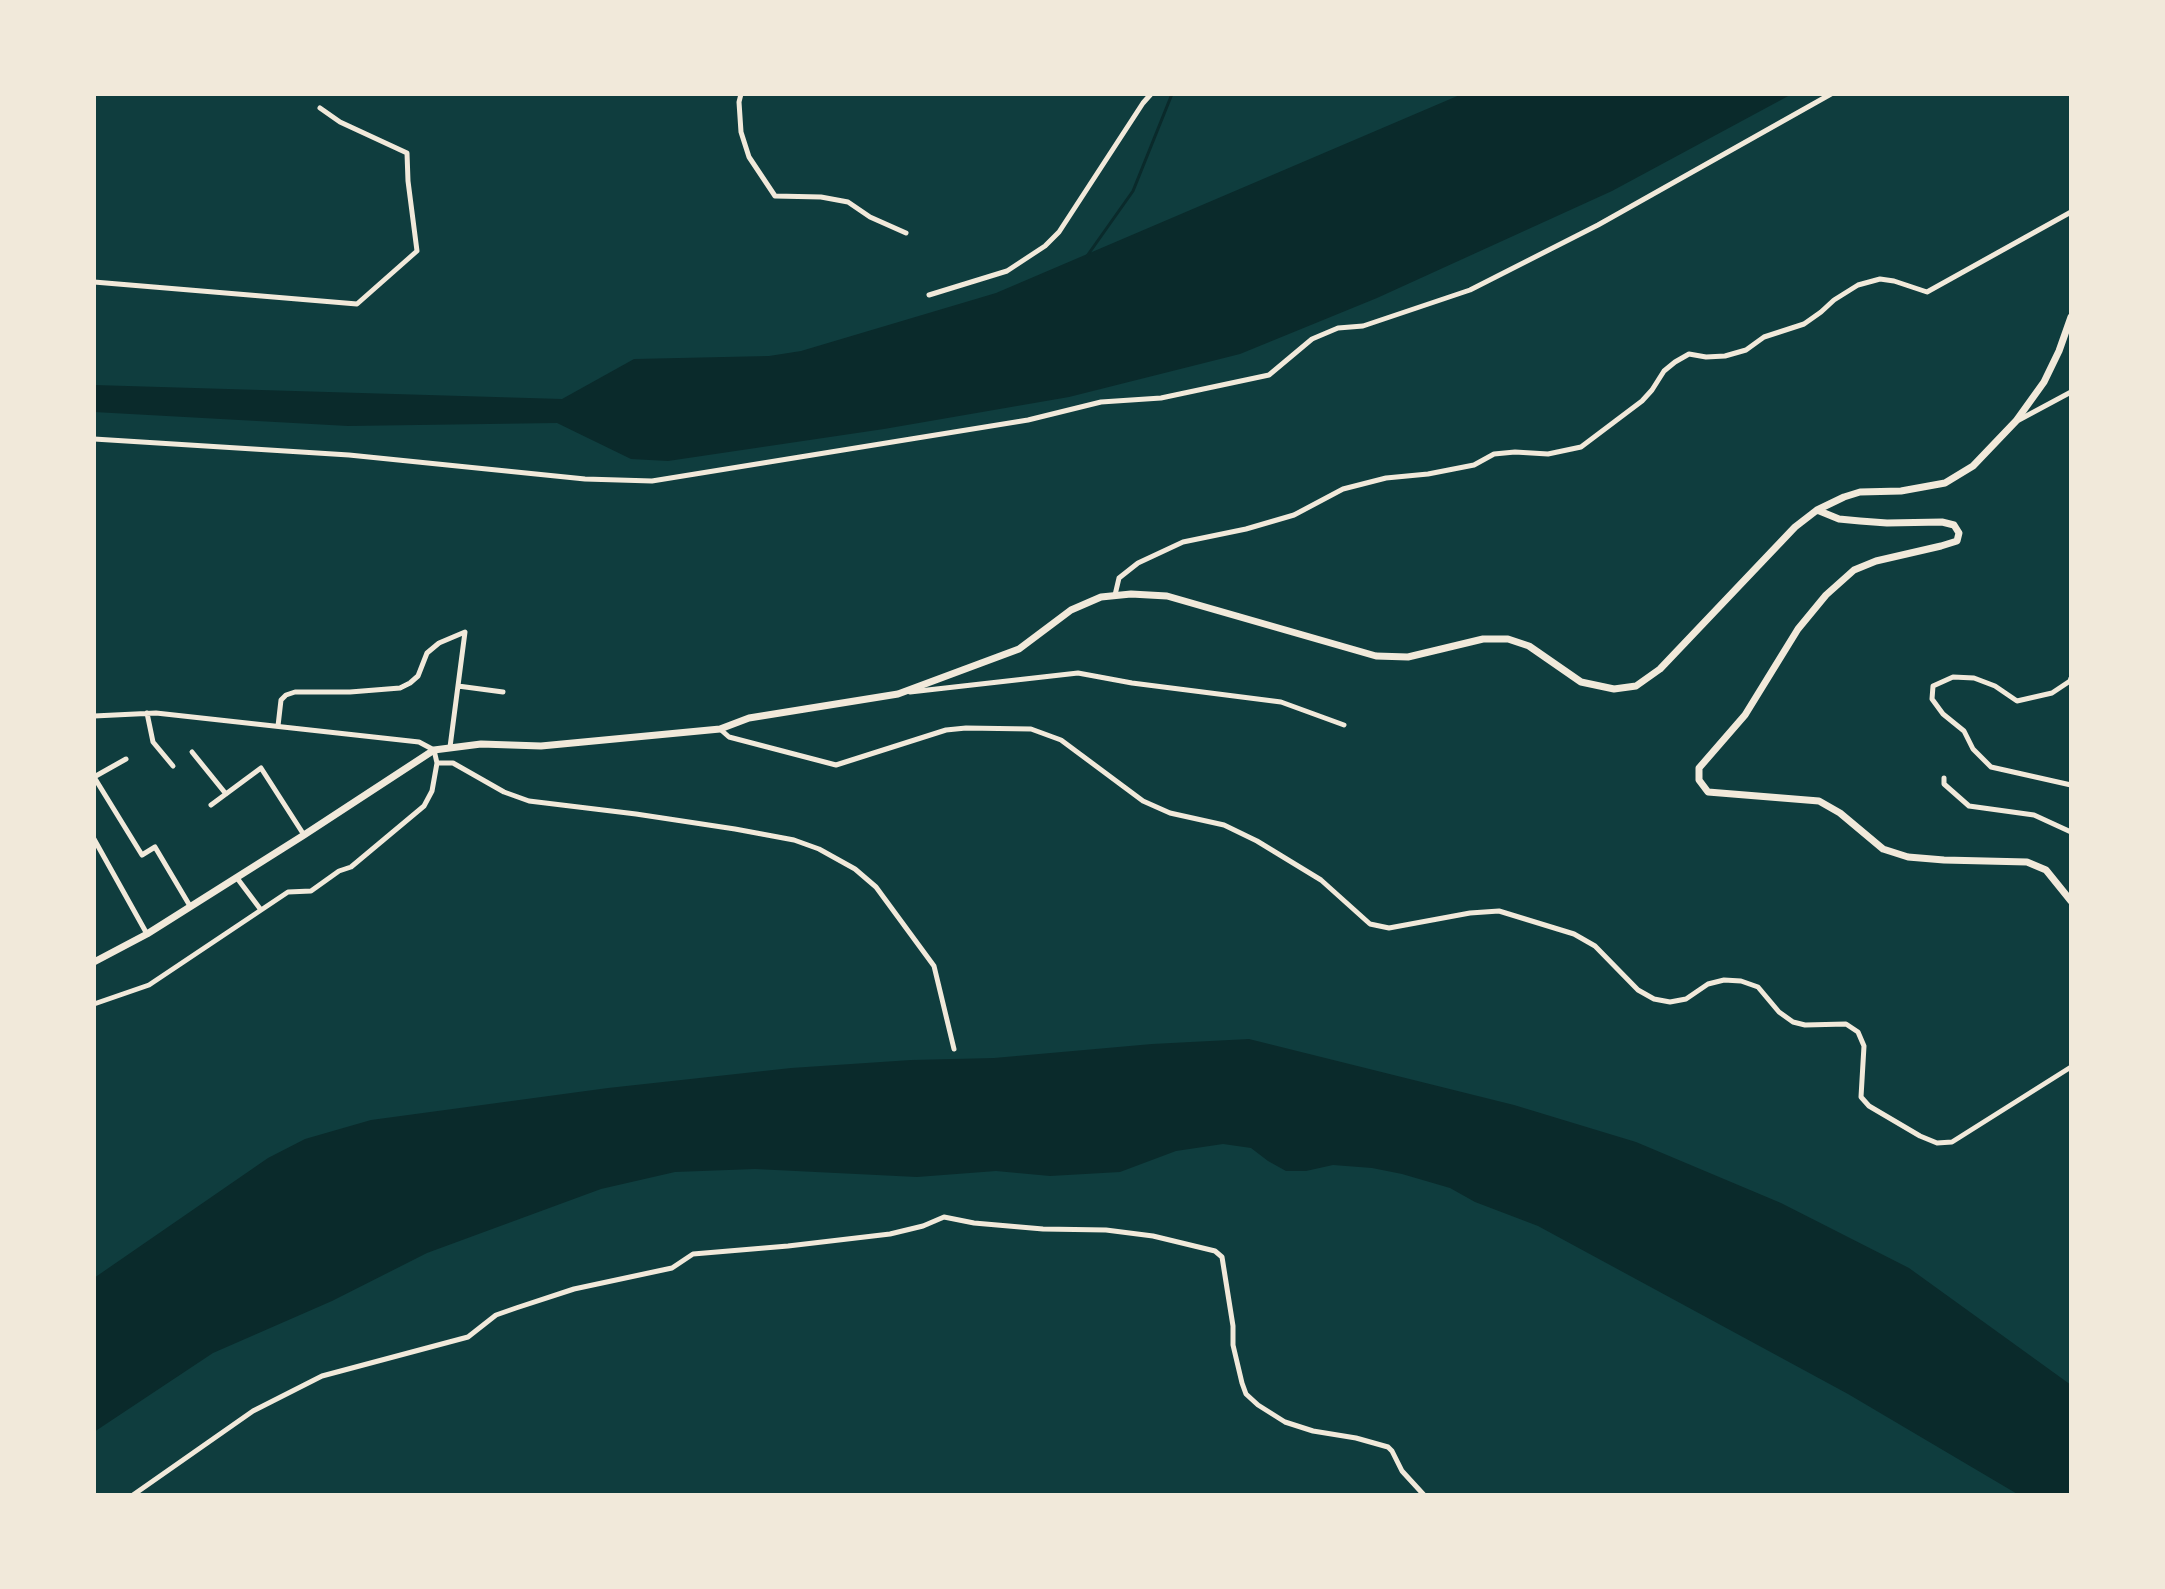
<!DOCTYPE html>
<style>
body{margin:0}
#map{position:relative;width:2165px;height:1589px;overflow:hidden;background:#0f3d3e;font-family:"Varela Round",sans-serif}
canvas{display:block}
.frame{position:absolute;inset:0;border:96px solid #f1e9da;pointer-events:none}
</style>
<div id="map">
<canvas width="2165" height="1589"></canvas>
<div class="frame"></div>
</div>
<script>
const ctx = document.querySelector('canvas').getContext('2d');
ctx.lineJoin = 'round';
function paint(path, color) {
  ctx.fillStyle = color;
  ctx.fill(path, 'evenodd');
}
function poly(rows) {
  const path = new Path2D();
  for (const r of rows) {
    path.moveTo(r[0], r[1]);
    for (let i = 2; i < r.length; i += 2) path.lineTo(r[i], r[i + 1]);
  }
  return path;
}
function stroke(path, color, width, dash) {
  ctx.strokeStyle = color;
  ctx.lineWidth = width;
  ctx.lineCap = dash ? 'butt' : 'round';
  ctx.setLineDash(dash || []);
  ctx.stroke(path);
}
paint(poly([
 [1462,94,1792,94,1612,191,1377,298,1240,354,1069,397,884,429,668,461,631,459,557,423,348,426,94,412,94,385,562,399,634,359,769,356,801,351,996,293],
 [1249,1039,1514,1105,1636,1142,1781,1203,1909,1268,2071,1385,2071,1495,2019,1495,1848,1394,1538,1226,1475,1202,1450,1188,1402,1174,1372,1168,1333,1165,1306,1171,1286,1171,1268,1161,1251,1148,1223,1144,1176,1151,1120,1172,1050,1176,996,1171,917,1177,755,1169,675,1172,601,1189,427,1253,332,1301,213,1353,94,1432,94,1278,268,1158,305,1139,371,1120,608,1088,791,1068,911,1060,994,1058,1152,1044]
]), '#0a2a2b');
stroke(poly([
 [1087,256,1133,191,1172,94]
]), '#0a2a2b', 3);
stroke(poly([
 [741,94,739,102,741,132,749,157,775,196,821,197,848,202,870,217,906,233],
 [94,282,357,304,417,251,408,181,407,153,340,122,320,108],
 [929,295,1007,271,1045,246,1059,232,1143,103,1151,94],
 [2017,421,2071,392],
 [94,439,349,455,585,479,652,481,1028,420,1101,402,1161,398,1269,375,1312,339,1338,328,1363,326,1470,290,1598,225,1831,94],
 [1115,595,1119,578,1138,563,1183,542,1246,529,1294,515,1343,489,1386,478,1428,474,1474,465,1494,454,1515,452,1548,454,1581,447,1642,401,1652,390,1664,371,1675,362,1689,354,1706,357,1725,356,1746,350,1764,337,1804,324,1821,312,1834,300,1858,285,1880,279,1894,281,1927,292,2071,212],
 [2071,678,2070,681,2052,693,2017,701,1995,686,1974,678,1953,677,1933,686,1932,699,1943,714,1964,731,1973,749,1991,767,2071,785],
 [458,686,503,692],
 [910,692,1078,673,1132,683,1281,702,1344,725],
 [147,713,153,742,173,766],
 [94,716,156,713,419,742,434,750,437,763,432,791,424,806,351,867,339,871,311,891,288,892,149,985,94,1004],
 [278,726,281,700,286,695,295,692,350,692,400,688,410,683,418,676,427,653,439,643,465,632,450,747],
 [720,729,729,737,836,765,946,730,966,728,1031,729,1061,740,1143,801,1170,813,1224,825,1257,841,1321,880,1370,924,1389,928,1470,913,1499,911,1574,934,1595,946,1638,990,1654,999,1670,1002,1686,999,1708,984,1724,980,1741,981,1758,987,1779,1012,1793,1022,1805,1025,1846,1024,1858,1032,1864,1046,1861,1097,1869,1106,1920,1136,1937,1143,1952,1142,2071,1067],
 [192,752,226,794],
 [437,763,453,763,504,792,529,801,636,814,735,829,794,840,819,849,855,869,876,887,934,966,954,1049],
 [94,777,142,855,155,847,190,906],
 [94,777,126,759],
 [1944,778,1944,784,1969,806,2034,815,2071,832],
 [211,805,261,768,304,835],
 [94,839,147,934],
 [237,878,261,910],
 [133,1495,253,1411,322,1376,468,1337,496,1315,516,1308,574,1289,672,1268,693,1254,788,1246,890,1234,923,1226,944,1217,974,1223,1043,1229,1106,1230,1153,1236,1215,1251,1222,1257,1233,1326,1233,1345,1242,1383,1246,1394,1258,1405,1285,1422,1313,1431,1356,1438,1388,1447,1392,1451,1402,1471,1424,1495]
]), '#f1e9da', 5);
stroke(poly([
 [1817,510,1839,519,1860,521,1887,523,1942,522,1954,525,1959,533,1957,541,1941,546,1876,561,1854,570,1826,595,1798,629,1745,715,1699,768,1699,780,1708,792,1819,801,1840,813,1883,849,1908,857,1944,860,2027,862,2046,870,2071,901],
 [94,962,147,934,304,835,434,750,481,744,541,746,720,729,749,718,898,694,1019,649,1071,610,1101,597,1131,594,1167,596,1376,656,1408,657,1483,639,1508,639,1529,646,1581,682,1614,689,1636,686,1660,669,1795,527,1817,510,1844,497,1860,492,1901,491,1945,483,1973,466,2016,421,2044,382,2059,351,2071,317]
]), '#f1e9da', 7);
</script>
